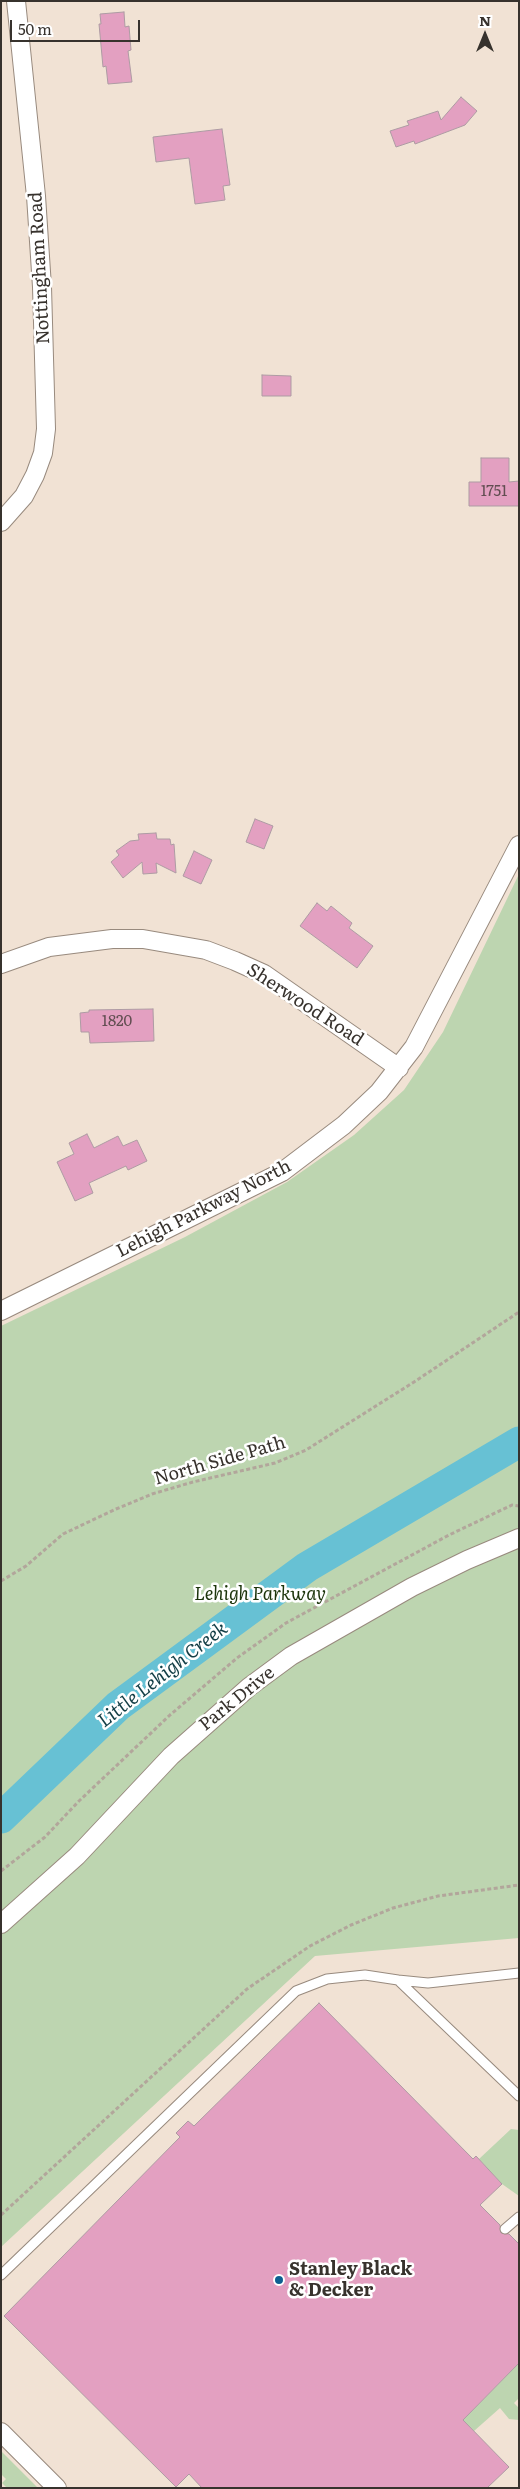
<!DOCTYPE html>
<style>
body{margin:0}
#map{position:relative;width:520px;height:2489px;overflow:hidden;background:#f1e2d4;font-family:Literata,serif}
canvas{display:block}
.frame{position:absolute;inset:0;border:2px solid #37322d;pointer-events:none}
.north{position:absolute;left:460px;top:10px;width:50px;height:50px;-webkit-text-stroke:4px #fff;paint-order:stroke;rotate:0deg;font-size:14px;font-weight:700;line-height:20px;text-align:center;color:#37322d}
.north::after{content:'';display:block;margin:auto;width:18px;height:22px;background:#37322d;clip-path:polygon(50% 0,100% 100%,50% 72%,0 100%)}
.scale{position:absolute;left:10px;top:20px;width:130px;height:22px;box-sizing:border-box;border:2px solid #37322d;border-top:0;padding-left:6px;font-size:15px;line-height:18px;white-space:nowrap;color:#37322d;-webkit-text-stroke:4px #fff;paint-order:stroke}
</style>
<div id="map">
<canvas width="520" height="2489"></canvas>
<div class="frame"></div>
<div class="north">N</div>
<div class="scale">50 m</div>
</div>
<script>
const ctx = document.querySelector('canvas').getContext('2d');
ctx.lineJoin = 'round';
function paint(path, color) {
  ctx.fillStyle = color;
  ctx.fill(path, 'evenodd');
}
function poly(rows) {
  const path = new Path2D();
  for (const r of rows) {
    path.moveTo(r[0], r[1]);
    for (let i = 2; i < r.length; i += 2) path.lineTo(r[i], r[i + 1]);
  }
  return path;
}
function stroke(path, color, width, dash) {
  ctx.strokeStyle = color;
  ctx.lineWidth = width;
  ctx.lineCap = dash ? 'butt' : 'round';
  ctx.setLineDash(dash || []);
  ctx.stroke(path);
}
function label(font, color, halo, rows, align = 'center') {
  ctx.font = font + ' Literata,serif';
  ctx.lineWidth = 5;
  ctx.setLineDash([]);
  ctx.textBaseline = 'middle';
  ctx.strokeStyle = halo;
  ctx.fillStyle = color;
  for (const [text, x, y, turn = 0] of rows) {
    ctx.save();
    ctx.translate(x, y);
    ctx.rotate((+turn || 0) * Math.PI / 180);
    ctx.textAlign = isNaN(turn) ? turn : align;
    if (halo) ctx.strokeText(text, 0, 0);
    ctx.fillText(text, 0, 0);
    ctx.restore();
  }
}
paint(poly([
 [519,874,519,1938,315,1956,1,2247,1,1326,185,1237,287,1182,354,1135,404,1090,443,1032],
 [511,2129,519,2130,519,2196,502,2184,479,2159],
 [519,2363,519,2398,514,2403,519,2408,519,2420,509,2419,500,2408,474,2431,463,2420],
 [1,2451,38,2488,7,2488,2,2483,6,2479,1,2474]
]), '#bdd5b0');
stroke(poly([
 [1,1818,118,1706,307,1567,519,1442]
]), '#67c1d4', 31);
const building = poly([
 [124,12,125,27,129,26,131,50,128,51,132,82,108,84,106,66,103,67,99,24,101,24,100,14,124,12],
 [461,97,477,111,465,125,415,144,414,141,396,147,390,131,409,125,407,121,438,111,441,120,461,97],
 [222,129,230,185,223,186,225,200,195,204,189,158,156,162,153,137,222,129],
 [262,375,291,376,291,396,262,396,262,375],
 [481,458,509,458,509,482,519,481,519,506,469,506,469,482,481,482,481,458],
 [255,819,273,826,264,849,246,842,255,819],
 [156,833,157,839,170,839,171,845,174,844,176,873,156,863,157,873,143,874,142,862,123,878,111,862,119,855,116,851,130,841,139,840,138,834,156,833],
 [194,851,212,860,201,884,183,876,194,851],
 [317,903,327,911,331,906,352,923,349,928,373,946,357,968,300,926,317,903],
 [153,1009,154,1041,90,1043,89,1032,81,1032,80,1013,89,1012,89,1010,153,1009],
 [87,1134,94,1148,118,1136,123,1146,137,1140,147,1161,128,1170,126,1166,89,1183,93,1193,75,1201,57,1162,74,1154,69,1143,87,1134],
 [319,2003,473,2159,476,2156,502,2184,480,2205,500,2225,501,2233,509,2234,519,2244,519,2363,463,2420,509,2467,487,2488,202,2488,189,2474,176,2487,4,2316,180,2137,176,2133,188,2121,194,2126,319,2003]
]);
paint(building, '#e3a0c1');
stroke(building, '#ad9ba3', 1);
const service = poly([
 [398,1980,428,1983,519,1973],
 [505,2229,519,2217],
 [1,2275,296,1991,327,1979,365,1975,398,1980,519,2096]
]);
const minor = poly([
 [1,522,24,496,35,475,43,453,46,429,42,287,36,196,16,1],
 [1,964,49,947,112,939,143,939,206,950,235,961,264,974,399,1068],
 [1,1311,282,1172,344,1125,379,1092,414,1047,519,845],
 [1,1924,77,1856,171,1756,249,1687,291,1656,412,1587,467,1560,519,1538],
 [1,2432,57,2488]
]);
stroke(service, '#988a7e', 11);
stroke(minor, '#988a7e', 20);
stroke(poly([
 [1,1581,26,1566,63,1534,116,1509,152,1494,193,1482,275,1463,306,1450,414,1382,519,1312],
 [1,1871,45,1837,79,1801,170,1715,237,1658,286,1623,449,1535,512,1505,519,1506],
 [1,2215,247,1989,310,1946,351,1925,393,1908,438,1896,519,1885]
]), '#b2a69b', 3, [4, 2.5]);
stroke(service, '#fff', 9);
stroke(minor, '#fff', 18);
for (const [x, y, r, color] of [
 [279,2280,5,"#0d5f91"]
]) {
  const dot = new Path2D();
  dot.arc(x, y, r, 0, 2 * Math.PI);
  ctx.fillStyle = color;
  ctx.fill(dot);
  stroke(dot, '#fff', 2);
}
label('15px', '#624e52', null, [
 ["1751",494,492],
 ["1820",117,1022]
]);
label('18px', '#37322d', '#fff', [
 ["Nottingham Road",40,268,-93],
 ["Sherwood Road",305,1005,33],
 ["Lehigh Parkway North",204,1209,-27],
 ["North Side Path",220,1461,-16],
 ["Park Drive",237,1699,-39]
]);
label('italic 18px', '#1c340b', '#fff', [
 ["Lehigh Parkway",260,1595]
]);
label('bold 18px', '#37322d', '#fff', [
 ["Stanley Black",289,2270],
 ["& Decker",289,2291]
], 'left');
label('italic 19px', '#133e46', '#fff', [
 ["Little Lehigh Creek",163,1675,-38]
]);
</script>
